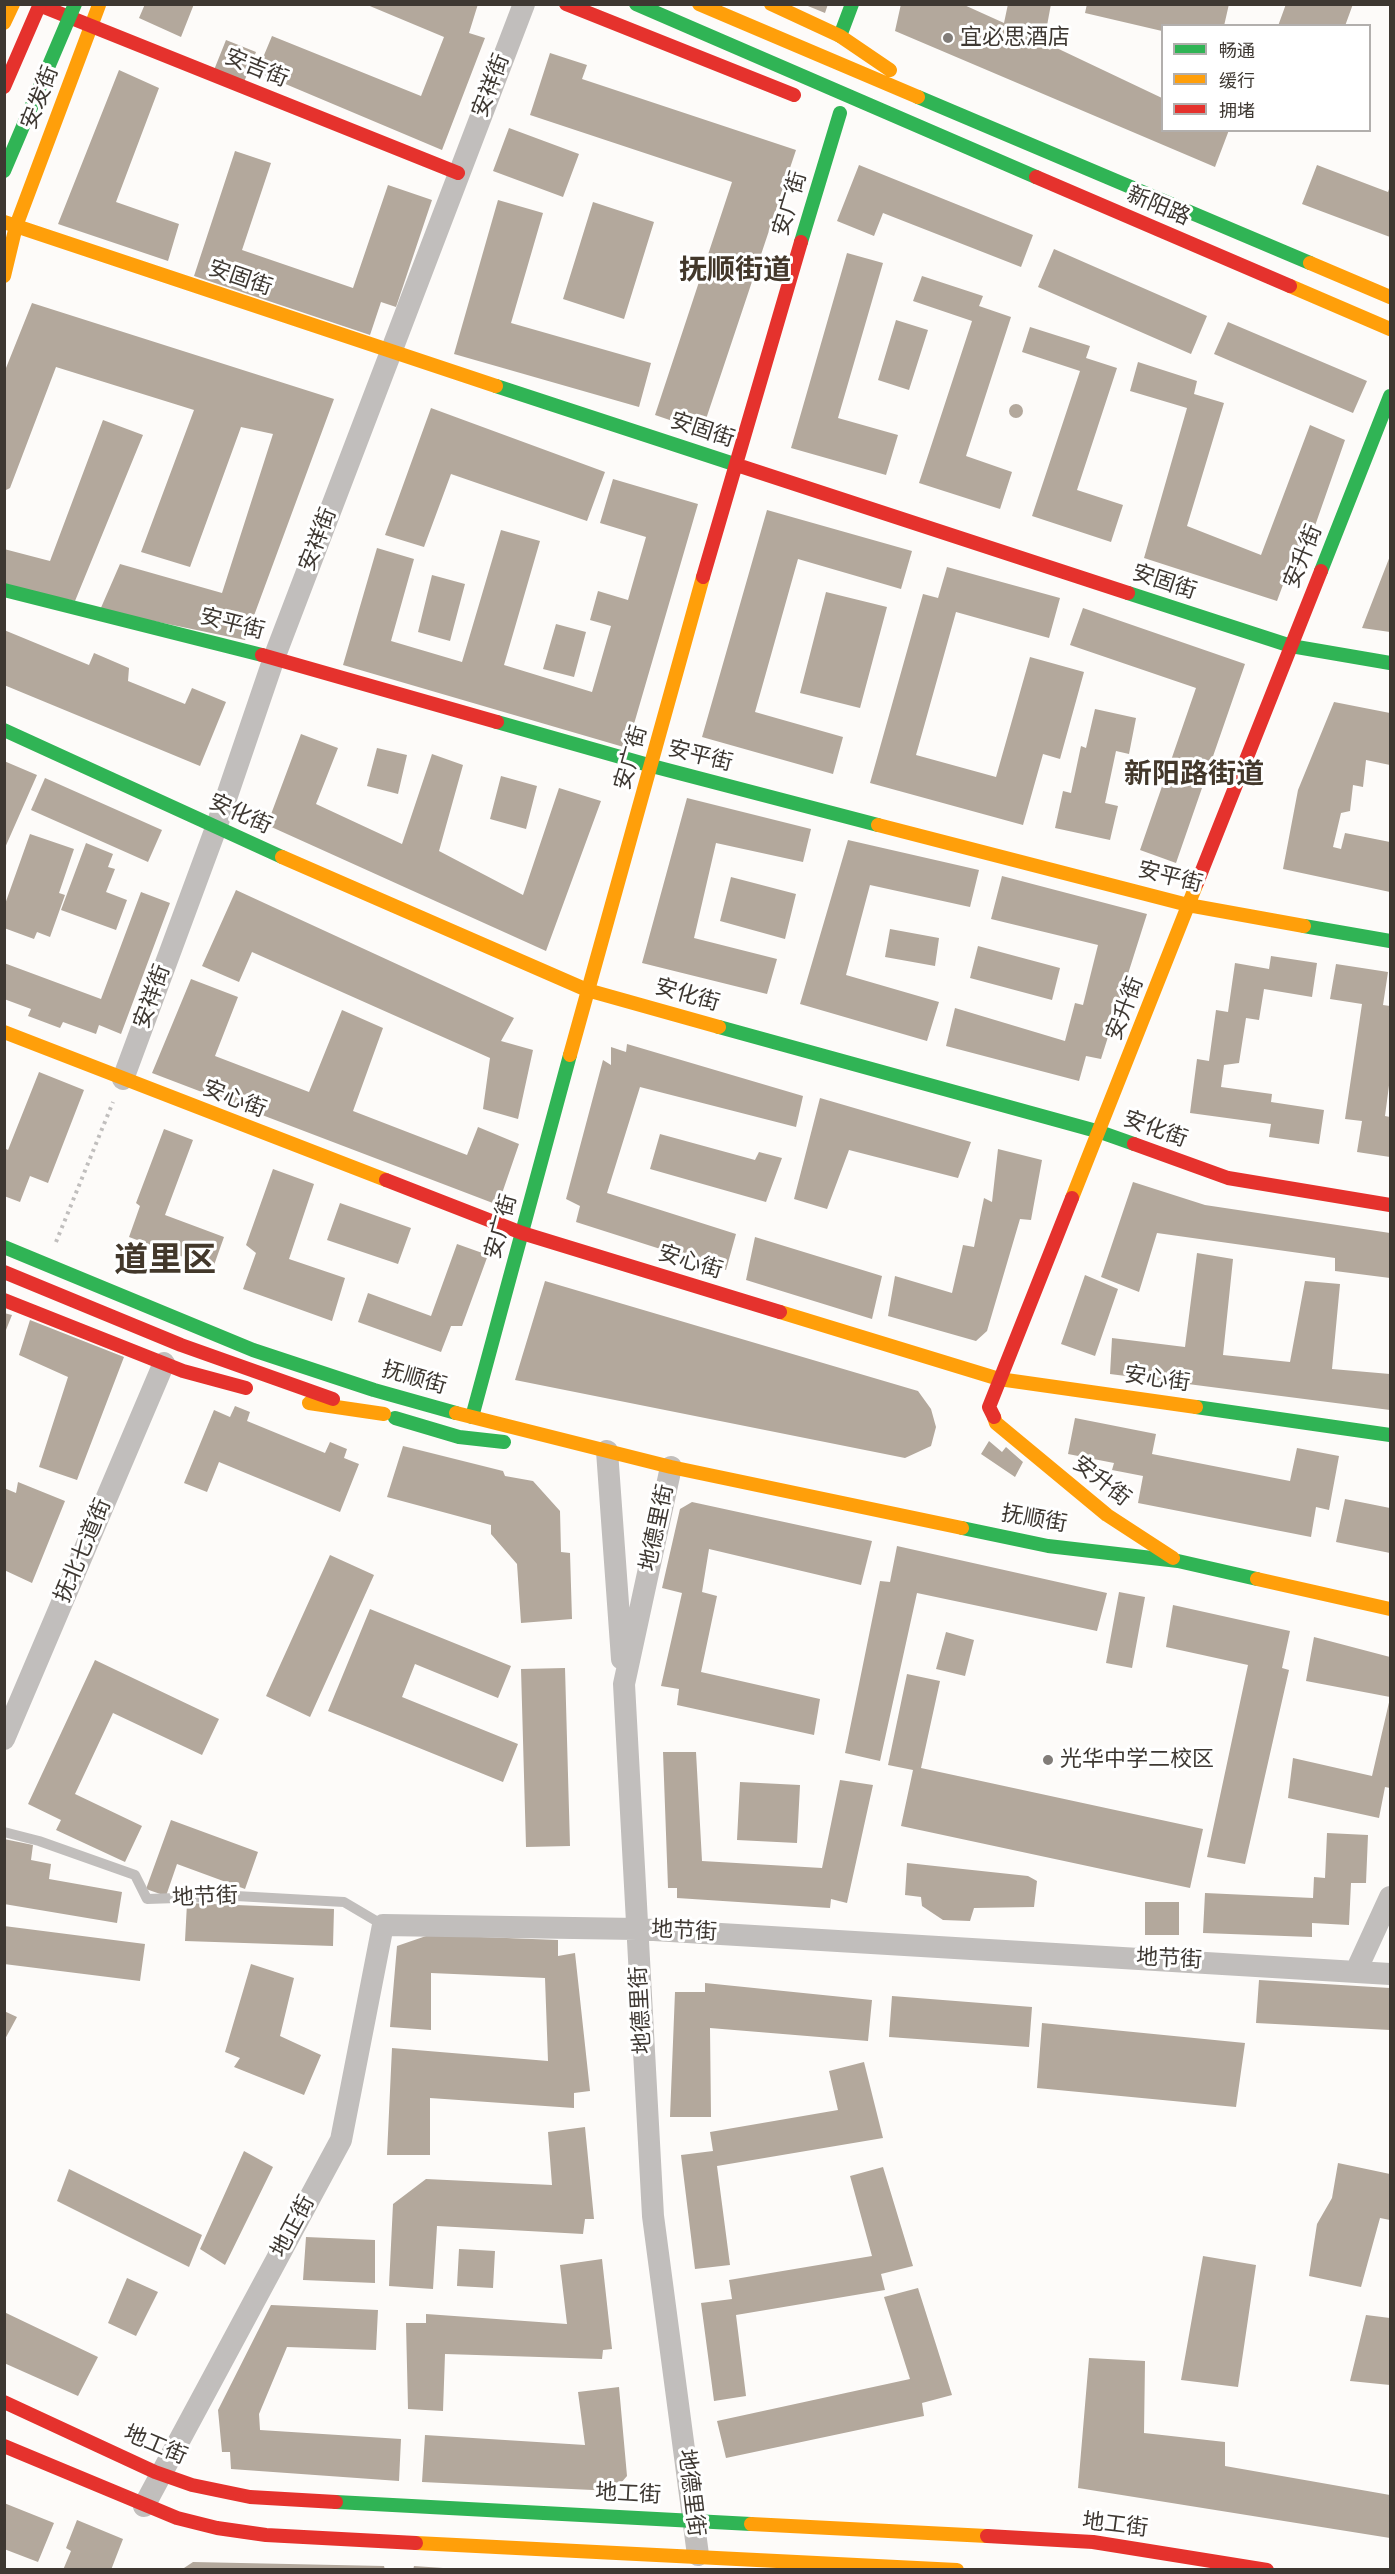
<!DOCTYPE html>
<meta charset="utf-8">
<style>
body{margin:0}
#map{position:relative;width:1395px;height:2574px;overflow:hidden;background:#fdfbf9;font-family:"Sofia Sans Condensed","Noto Sans SC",sans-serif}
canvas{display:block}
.frame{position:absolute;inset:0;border:6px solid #3e3832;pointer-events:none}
.legend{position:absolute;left:1161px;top:24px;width:210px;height:108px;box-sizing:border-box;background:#fff;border:2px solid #b2afad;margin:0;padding:8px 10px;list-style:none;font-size:18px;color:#3e3832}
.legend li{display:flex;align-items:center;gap:12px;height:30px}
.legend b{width:30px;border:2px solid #b2afad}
</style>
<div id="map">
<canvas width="1395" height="2574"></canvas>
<div class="frame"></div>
<ul class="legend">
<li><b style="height:8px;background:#30b455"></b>畅通</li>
<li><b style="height:8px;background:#ff9f0a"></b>缓行</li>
<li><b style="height:8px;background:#e5322d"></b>拥堵</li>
</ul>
</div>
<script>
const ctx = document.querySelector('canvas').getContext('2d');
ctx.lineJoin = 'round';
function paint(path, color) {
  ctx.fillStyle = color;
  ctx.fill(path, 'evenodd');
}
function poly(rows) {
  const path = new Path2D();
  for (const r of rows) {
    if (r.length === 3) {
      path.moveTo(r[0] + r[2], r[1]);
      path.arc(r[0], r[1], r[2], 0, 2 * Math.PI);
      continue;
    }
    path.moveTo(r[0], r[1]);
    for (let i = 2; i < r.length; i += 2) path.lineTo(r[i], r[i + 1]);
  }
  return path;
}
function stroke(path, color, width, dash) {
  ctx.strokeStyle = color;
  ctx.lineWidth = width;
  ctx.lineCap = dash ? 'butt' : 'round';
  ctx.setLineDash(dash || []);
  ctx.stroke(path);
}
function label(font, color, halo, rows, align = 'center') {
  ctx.font = font + ' "Sofia Sans Condensed","Noto Sans SC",sans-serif';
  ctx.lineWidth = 6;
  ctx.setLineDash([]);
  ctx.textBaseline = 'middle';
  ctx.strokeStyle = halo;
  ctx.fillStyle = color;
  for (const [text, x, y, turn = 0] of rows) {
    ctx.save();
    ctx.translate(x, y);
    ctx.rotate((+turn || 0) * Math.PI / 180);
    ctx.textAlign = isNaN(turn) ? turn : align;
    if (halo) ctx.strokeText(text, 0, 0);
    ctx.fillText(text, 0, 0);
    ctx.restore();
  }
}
paint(poly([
 [145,4,194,4,181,37,139,18],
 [365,4,478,4,469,33,485,38,442,150,257,72,272,36,421,96,444,37],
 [803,4,828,4,825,13],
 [901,4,962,4,1004,23,1008,4,1051,4,1044,42,1162,98,1162,130,1229,130,1215,167,895,31],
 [1087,4,1229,4,1224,26,1162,26,1162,31,1085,13],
 [1286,4,1353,4,1345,26,1278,26],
 [226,40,256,52,244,82,214,70],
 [550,53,587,65,582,79,796,150,702,431,655,415,732,182,530,115],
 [119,70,159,88,116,202,179,224,168,261,58,224],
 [509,128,579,154,563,197,493,171],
 [235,151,271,163,242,250,353,288,388,185,432,200,396,307,381,302,370,335,194,276],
 [859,165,1033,235,1021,267,883,213,874,236,837,221],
 [1317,165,1388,192,1390,186,1390,237,1302,204],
 [498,200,543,213,511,323,651,363,639,407,454,354],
 [593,202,654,222,624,319,563,299],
 [1054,249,1207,316,1191,354,1038,287],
 [847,253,883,263,838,418,898,435,886,475,791,448],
 [922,276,983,296,979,306,1011,317,966,456,1012,472,1000,509,919,483,972,321,913,301],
 [32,303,334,399,245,640,100,610,120,564,222,593,273,434,241,427,190,567,141,552,194,410,56,367,10,488,4,491,4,373],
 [896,320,928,330,909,390,878,380],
 [1228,322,1367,381,1353,413,1214,354],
 [1030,327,1090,346,1086,358,1117,368,1077,490,1123,505,1111,542,1032,516,1080,371,1022,352],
 [1138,362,1197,381,1194,394,1224,403,1187,526,1261,555,1310,425,1345,440,1295,583,1284,582,1277,601,1144,558,1187,408,1130,391],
 [1016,411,7],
 [431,408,605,472,587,521,451,474,424,547,385,535],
 [103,420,143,435,75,601,4,586,4,549,50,561],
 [613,479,698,504,627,748,343,665,377,548,414,559,391,641,462,662,501,530,540,541,504,665,592,692,611,626,590,620,598,591,628,600,646,537,600,523],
 [767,510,912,551,901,589,798,559,755,712,843,737,833,774,702,737],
 [1390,556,1390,632,1362,628],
 [947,567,1060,598,1049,638,956,612,916,755,996,777,1030,657,1084,672,1060,759,1043,754,1023,825,870,783,923,594,938,598],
 [432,575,465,584,450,641,418,632],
 [826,592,887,607,860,708,800,693],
 [1083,608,1245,664,1176,863,1140,850,1196,688,1070,645],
 [556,624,586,632,574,677,543,669],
 [4,630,89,665,94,653,129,668,128,681,185,704,192,688,226,702,200,766,4,685],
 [1334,702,1390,713,1390,765,1366,760,1363,787,1353,785,1350,811,1341,813,1333,847,1341,849,1345,833,1390,842,1390,892,1283,869,1298,790],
 [1095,709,1136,718,1129,754,1116,751,1105,803,1118,806,1110,840,1055,828,1063,791,1071,793,1081,746,1086,748],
 [301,734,338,748,316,804,402,844,432,754,463,765,439,851,523,895,559,788,601,801,546,951,267,825],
 [377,748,407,755,398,794,367,786],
 [4,761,37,775,4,850],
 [501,776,537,786,526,829,490,819],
 [45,778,162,830,148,862,31,810],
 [687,798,811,829,803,862,716,843,694,938,777,959,767,994,642,963],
 [30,834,74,849,59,893,65,895,50,937,37,932,34,939,4,928,4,907],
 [848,840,979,870,970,907,870,885,846,975,939,1002,927,1041,800,1004],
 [86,843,113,854,108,867,115,869,106,892,127,900,116,930,61,910],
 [1002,876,1147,914,1101,1059,1086,1056,1079,1081,946,1046,955,1008,1065,1041,1075,1003,1083,1005,1098,945,991,919],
 [731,877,796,894,785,939,720,921],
 [236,890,514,1018,501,1041,533,1050,518,1119,483,1109,490,1058,252,952,239,982,202,966],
 [141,892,170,903,121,1034,99,1025,96,1034,63,1022,60,1028,28,1016,31,1009,4,999,4,963,101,999],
 [890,929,939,938,935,966,885,957],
 [978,946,1060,968,1052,1000,970,978],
 [1271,956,1317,963,1312,997,1264,989,1259,1020,1246,1018,1239,1063,1224,1065,1221,1087,1272,1094,1271,1102,1324,1110,1319,1144,1269,1137,1271,1124,1190,1113,1197,1059,1209,1061,1216,1010,1228,1012,1235,963,1269,969],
 [1336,964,1388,972,1383,1005,1390,1006,1390,1078,1385,1116,1390,1117,1390,1157,1357,1152,1362,1121,1345,1119,1362,1004,1330,999],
 [191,979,238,997,215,1056,309,1092,342,1010,383,1028,353,1111,467,1155,478,1127,519,1144,498,1205,152,1073],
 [627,1044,803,1096,796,1127,640,1087,607,1193,736,1234,726,1270,576,1222,580,1206,566,1199,603,1060,611,1065,611,1047,626,1052],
 [39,1072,84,1090,48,1183,30,1176,20,1202,4,1196,4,1148,8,1150],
 [820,1098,971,1142,958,1178,849,1150,827,1209,794,1199],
 [164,1129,193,1140,165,1215,224,1237,213,1268,129,1237,140,1206,136,1203],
 [660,1134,755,1160,759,1152,782,1158,766,1202,650,1169],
 [998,1149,1042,1160,1031,1220,1020,1219,987,1331,976,1341,888,1316,895,1276,952,1293,963,1245,974,1247,984,1198,992,1202],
 [273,1169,314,1184,289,1259,345,1278,332,1321,243,1289,256,1253,246,1245],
 [1133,1182,1205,1205,1390,1233,1390,1278,1335,1271,1335,1258,1157,1233,1139,1292,1101,1277],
 [340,1203,411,1228,398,1264,327,1240],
 [755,1237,882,1276,872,1319,746,1280],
 [457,1244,488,1255,462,1326,451,1326,441,1352,358,1322,368,1293,431,1316],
 [1197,1253,1233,1259,1223,1355,1290,1362,1305,1281,1340,1284,1332,1369,1390,1374,1390,1410,1110,1374,1112,1338,1185,1347],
 [1085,1275,1118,1289,1095,1356,1061,1344],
 [545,1281,918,1391,931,1409,936,1427,931,1446,905,1458,515,1380],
 [4,1313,12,1315,4,1335],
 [30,1320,124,1357,77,1480,39,1467,68,1377,19,1355],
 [235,1406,250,1412,247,1421,325,1453,330,1442,347,1449,344,1458,359,1464,340,1512,219,1462,207,1492,184,1483,214,1410,230,1417],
 [1075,1418,1156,1434,1152,1454,1290,1481,1297,1448,1339,1456,1329,1510,1316,1507,1311,1537,1138,1503,1143,1476,1112,1470,1114,1463,1068,1454],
 [989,1441,1002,1452,1006,1447,1023,1462,1015,1477,981,1454],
 [403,1446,503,1471,505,1476,533,1481,560,1511,561,1552,570,1553,572,1619,521,1623,517,1564,491,1534,491,1525,387,1497],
 [18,1482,65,1501,32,1583,4,1570,4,1488,16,1493],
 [1345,1499,1390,1508,1390,1553,1336,1542],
 [692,1502,872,1541,861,1585,709,1549,702,1592,717,1596,701,1672,820,1699,814,1735,677,1705,679,1689,661,1686,682,1593,662,1588,680,1509],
 [897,1546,1107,1593,1097,1631,917,1593,880,1761,845,1753,880,1581,890,1582],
 [330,1555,374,1575,310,1717,266,1696],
 [1119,1592,1145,1597,1132,1668,1106,1663],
 [1173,1605,1290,1631,1282,1668,1289,1670,1245,1864,1207,1857,1248,1665,1166,1647],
 [370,1609,511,1666,498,1698,415,1664,402,1697,518,1744,503,1782,328,1711],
 [946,1632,974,1640,965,1676,936,1669],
 [1314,1637,1390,1657,1390,1697,1306,1681],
 [95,1660,219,1719,202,1755,113,1713,75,1794,142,1826,125,1862,56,1830,61,1820,28,1804],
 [565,1668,570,1846,526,1847,521,1669],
 [907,1674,940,1681,921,1768,1203,1829,1190,1888,901,1826,913,1770,888,1765],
 [1390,1698,1390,1788,1385,1787,1379,1818,1288,1798,1293,1758,1372,1776],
 [663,1752,696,1752,702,1861,822,1868,840,1780,873,1785,847,1903,831,1899,830,1908,677,1898,677,1888,668,1888],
 [740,1782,800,1785,797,1843,737,1840],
 [171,1820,258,1852,245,1889,177,1864,166,1896,146,1889],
 [1327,1833,1368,1835,1366,1883,1351,1883,1349,1925,1312,1923,1312,1937,1203,1933,1205,1893,1313,1898,1314,1877,1325,1878],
 [4,1839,33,1845,31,1860,51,1864,49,1879,122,1892,117,1923,4,1904],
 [907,1863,1028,1876,1037,1881,1034,1907,974,1908,970,1921,943,1920,922,1906,921,1897,905,1895],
 [1145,1902,1179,1902,1179,1935,1145,1935],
 [187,1903,334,1909,333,1946,185,1941],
 [4,1926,145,1944,140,1981,4,1964],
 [429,1935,558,1940,558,1956,575,1953,590,2091,574,2093,574,2108,430,2098,430,2155,387,2155,392,2048,548,2061,545,1978,431,1973,431,2030,390,2027,397,1946],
 [251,1964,294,1978,280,2036,321,2055,304,2095,234,2067,240,2058,225,2052],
 [1259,1980,1390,1988,1390,2030,1256,2023],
 [705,1983,872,2000,868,2041,710,2028,711,2117,670,2117,675,1992,705,1992],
 [892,1996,1032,2007,1029,2047,889,2037],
 [4,2011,17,2017,4,2041],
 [1042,2023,1245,2043,1236,2107,1037,2088],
 [864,2062,883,2138,717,2166,730,2265,695,2269,681,2155,713,2151,710,2132,838,2110,829,2071],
 [585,2127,594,2219,585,2219,583,2234,437,2226,433,2289,389,2286,393,2204,426,2179,552,2185,548,2132],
 [244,2151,273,2167,225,2265,200,2249],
 [1338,2163,1390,2174,1390,2220,1380,2218,1361,2287,1309,2276,1317,2224,1332,2198],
 [883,2167,913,2266,881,2274,885,2290,736,2315,746,2396,714,2401,701,2303,732,2299,729,2280,872,2256,850,2176],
 [69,2169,202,2235,189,2267,57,2201],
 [306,2237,375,2240,375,2283,303,2280],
 [459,2249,495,2251,493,2288,457,2286],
 [1203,2256,1256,2265,1238,2387,1181,2380],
 [602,2259,612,2349,603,2350,602,2359,445,2354,443,2411,408,2409,406,2323,426,2323,426,2314,567,2324,560,2265],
 [127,2278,158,2292,136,2336,108,2323],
 [918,2288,952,2395,922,2403,924,2416,726,2458,717,2421,910,2379,884,2297],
 [271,2305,378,2310,376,2350,287,2347,259,2414,260,2430,401,2439,399,2481,231,2469,230,2452,222,2452,218,2410],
 [4,2312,98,2357,78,2396,4,2363],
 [1366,2315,1390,2318,1390,2385,1350,2381],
 [1089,2358,1145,2361,1144,2433,1225,2442,1225,2466,1390,2495,1390,2538,1078,2488],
 [619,2387,627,2476,614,2491,422,2482,425,2435,585,2445,578,2392],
 [4,2503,54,2523,38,2562,4,2549],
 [77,2520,123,2539,111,2570,63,2570,71,2551,66,2548],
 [193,2562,384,2566,385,2570,181,2570],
 [414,2566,443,2568,443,2570,413,2570]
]), '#b3a89c');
stroke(poly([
 [56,1242,113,1102]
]), '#c0bebd', 4, [3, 4.5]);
stroke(poly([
 [4,1832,39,1841,135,1875,147,1899,236,1896,344,1902,383,1925]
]), '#c1bebc', 10);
stroke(poly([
 [123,1079,216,828,274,658,524,4],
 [607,1451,622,1659],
 [671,1467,624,1684,653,2216,698,2555],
 [4,1739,164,1363],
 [1356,1971,1390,1897],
 [144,2506,341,2140,383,1925,637,1929,1390,1974]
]), '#c1bebc', 22);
stroke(poly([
 [636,4,1036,177],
 [840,36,852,4],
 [918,97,1310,263],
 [801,242,840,113],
 [496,386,737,465],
 [1321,571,1390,396],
 [4,590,262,655],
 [1128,593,1291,646,1390,663],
 [497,722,652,766,878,825],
 [4,730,282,857],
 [1304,926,1390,941],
 [719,1027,1100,1132,1134,1144],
 [4,1247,253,1350,374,1390,456,1413],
 [1196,1407,1390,1435],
 [472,1417,570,1055],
 [395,1418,459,1437,504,1442],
 [962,1528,1048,1546,1178,1561,1257,1579],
 [336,2502,751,2524]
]), '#30b455', 14);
stroke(poly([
 [699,4,918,97],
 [771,4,840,36,890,70],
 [4,23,13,4],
 [4,222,496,386],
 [1310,263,1390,297],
 [4,276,16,226,99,5],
 [1290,286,1390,329],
 [878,825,1188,905,1304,926],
 [282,857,587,990,719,1027],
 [4,1032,386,1180],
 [570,1055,703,577],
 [1072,1198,1197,883],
 [780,1312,999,1379,1196,1407],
 [309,1403,384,1414],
 [456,1413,671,1467,962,1528],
 [994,1417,996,1423,1107,1515,1173,1558],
 [1257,1579,1390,1609],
 [751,2524,987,2536],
 [416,2543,957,2570]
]), '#ff9f0a', 14);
stroke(poly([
 [566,4,794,95],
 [44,7,458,173],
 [1036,177,1290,286],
 [737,465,1128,593],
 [703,577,801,242],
 [262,655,497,722],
 [1197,883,1321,571],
 [1134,1144,1228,1178,1390,1205],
 [386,1180,522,1233,780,1312],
 [4,1272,181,1345,333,1399],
 [4,1300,183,1371,246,1388],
 [994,1417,989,1407,1072,1198],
 [4,2402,155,2472,192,2485,250,2497,336,2502],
 [4,2446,177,2518,217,2528,266,2535,416,2543],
 [987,2536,1093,2542,1267,2570]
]), '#e5322d', 14);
stroke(poly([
 [4,171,75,4]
]), '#30b455', 14);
stroke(poly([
 [4,87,40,4]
]), '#e5322d', 14);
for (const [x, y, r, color] of [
 [948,38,6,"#817c78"],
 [1048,1760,6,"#817c78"]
]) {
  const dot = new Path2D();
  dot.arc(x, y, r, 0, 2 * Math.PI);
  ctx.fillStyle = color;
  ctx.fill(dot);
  stroke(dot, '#fff', 2);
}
label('22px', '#3e3832', '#fff', [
 ["宜必思酒店",960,38],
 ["光华中学二校区",1060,1760]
], 'left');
label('22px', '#3e3832', '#fff', [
 ["安吉街",256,69,22],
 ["安祥街",492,86,-69],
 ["安发街",41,98,-69],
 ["安广街",791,204,-73],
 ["新阳路",1158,207,23],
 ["安固街",240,279,19],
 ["安固街",702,431,18],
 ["安祥街",319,540,-69],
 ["安升街",1304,557,-68],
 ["安固街",1164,583,18],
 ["安平街",232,625,14],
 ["安平街",700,757,14],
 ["安广街",632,758,-74],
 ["安化街",240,815,24],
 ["安平街",1170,878,14],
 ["安化街",687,996,16],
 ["安祥街",153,997,-70],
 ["安升街",1126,1009,-69],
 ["安心街",234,1100,21],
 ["安化街",1155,1130,20],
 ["安广街",502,1227,-75],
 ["安心街",690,1263,17],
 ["抚顺街",414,1379,16],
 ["安心街",1157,1380,8],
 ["安升街",1101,1482,38],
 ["抚顺街",1034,1520,10],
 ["地德里街",658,1528,-78],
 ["抚北七道街",84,1551,-67],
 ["地节街",205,1898,-2],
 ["地节街",684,1932,3],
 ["地节街",1169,1960,3],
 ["地德里街",642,2010,-93],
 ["地正街",294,2227,-62],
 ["地工街",155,2446,23],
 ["地德里街",690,2493,83],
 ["地工街",628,2495,3],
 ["地工街",1115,2526,7]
]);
label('bold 28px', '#43382b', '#fff', [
 ["抚顺街道",735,272],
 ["新阳路街道",1194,776]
]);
label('bold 34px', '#43382b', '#fff', [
 ["道里区",165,1262]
]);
</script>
